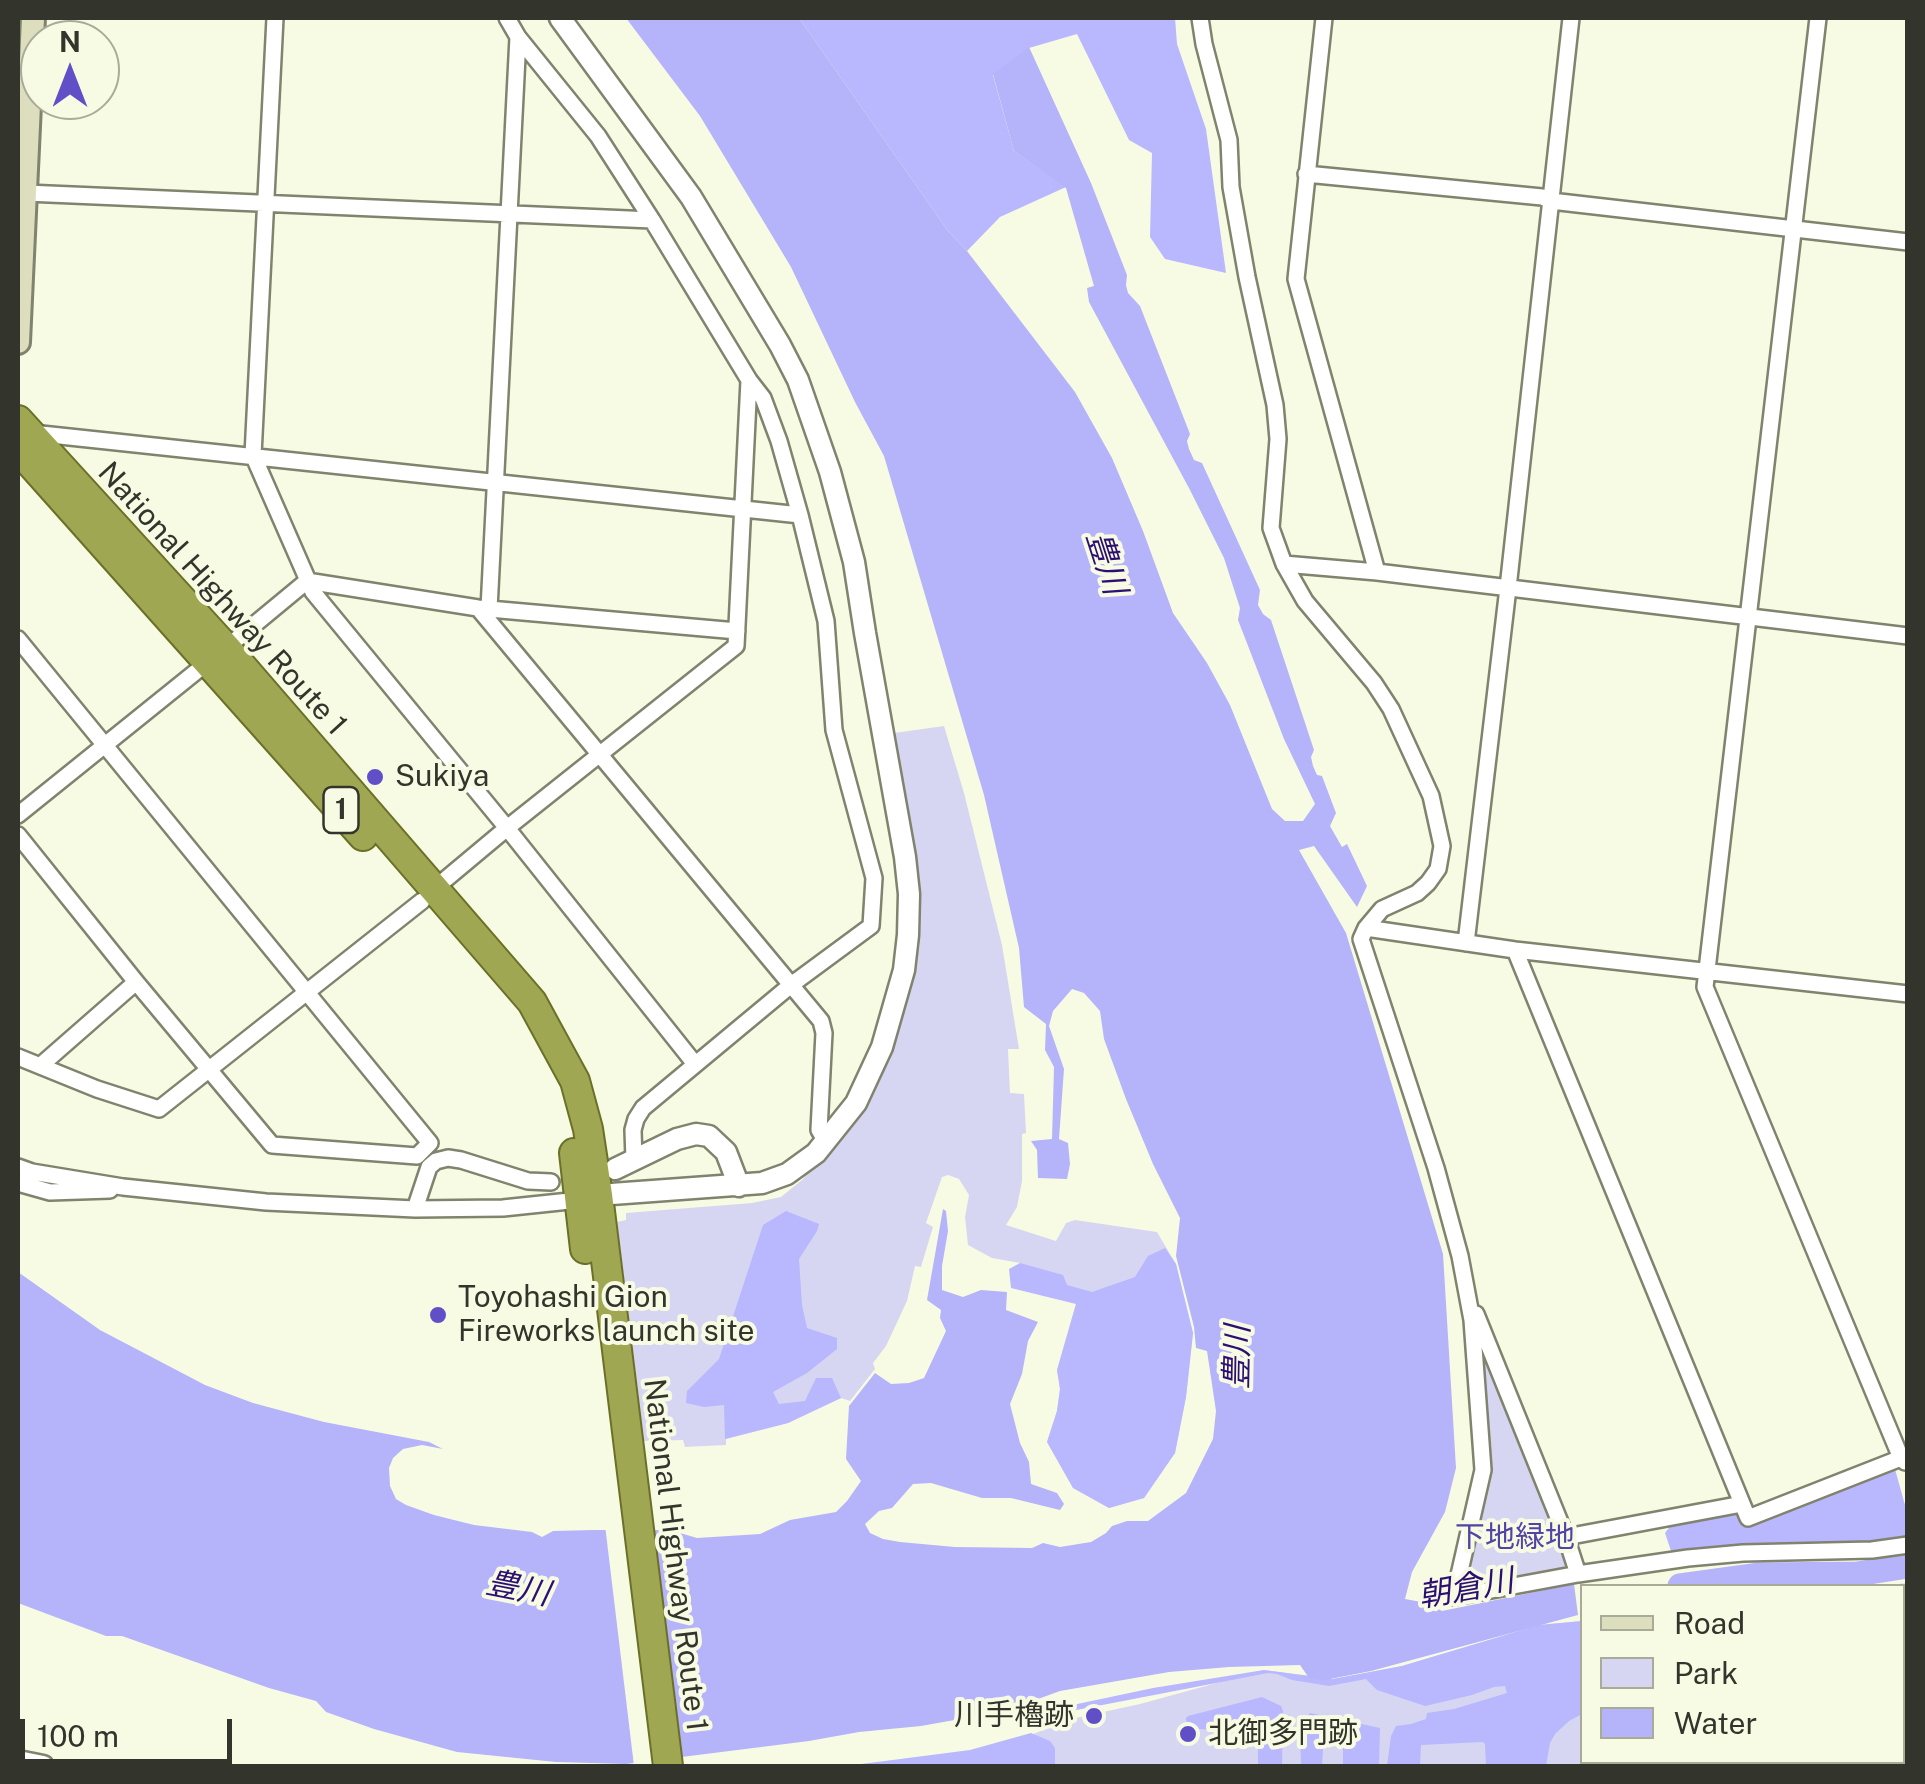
<!DOCTYPE html>
<meta charset="utf-8">
<style>
body{margin:0}
#map{position:relative;width:1925px;height:1784px;overflow:hidden;background:#f8fbe3;font-family:"Public Sans",sans-serif}
canvas{display:block}
.frame{position:absolute;inset:0;border:20px solid #33342b;pointer-events:none}
.legend{position:absolute;left:1580px;top:1584px;width:325px;height:180px;box-sizing:border-box;background:#f8fbe3;border:2px solid #a9ab99;margin:0;padding:12px 18px;list-style:none;font-size:30px;color:#33342b}
.legend li{display:flex;align-items:center;gap:20px;height:50px}
.legend b{width:50px;border:2px solid #a9ab99}
.north{position:absolute;left:20px;top:20px;width:100px;height:100px;box-sizing:border-box;background:#f8fbe3;border:2px solid #a9ab99;border-radius:50%;rotate:0deg;font-size:28px;font-weight:700;line-height:40px;text-align:center;color:#33342b}
.north::after{content:'';display:block;margin:auto;width:35px;height:45px;background:#614fc8;clip-path:polygon(50% 0,100% 100%,50% 72%,0 100%)}
.scale{position:absolute;left:20px;top:1719px;width:212px;height:45px;box-sizing:border-box;border:5px solid #33342b;border-top:0;padding-left:12px;font-size:30px;line-height:35px;white-space:nowrap;color:#33342b;-webkit-text-stroke:8px #f8fbe3;paint-order:stroke}
</style>
<div id="map">
<canvas width="1925" height="1784"></canvas>
<div class="frame"></div>
<ul class="legend">
<li><b style="height:12px;background:#dcdebe"></b>Road</li>
<li><b style="height:28px;background:#d6d6f3"></b>Park</li>
<li><b style="height:28px;background:#b5b3f9"></b>Water</li>
</ul>
<div class="north">N</div>
<div class="scale">100 m</div>
</div>
<script>
const ctx = document.querySelector('canvas').getContext('2d');
ctx.lineJoin = 'round';
function paint(path, color) {
  ctx.fillStyle = color;
  ctx.fill(path, 'evenodd');
}
function poly(rows) {
  const path = new Path2D();
  for (const r of rows) {
    path.moveTo(r[0], r[1]);
    for (let i = 2; i < r.length; i += 2) path.lineTo(r[i], r[i + 1]);
  }
  return path;
}
function stroke(path, color, width, dash) {
  ctx.strokeStyle = color;
  ctx.lineWidth = width;
  ctx.lineCap = dash ? 'butt' : 'round';
  ctx.setLineDash(dash || []);
  ctx.stroke(path);
}
function label(font, color, halo, rows, align = 'center') {
  ctx.font = font + ' "Public Sans","Noto Sans JP",sans-serif';
  ctx.lineWidth = 8;
  ctx.setLineDash([]);
  ctx.textBaseline = 'middle';
  ctx.strokeStyle = halo;
  ctx.fillStyle = color;
  for (const [text, x, y, turn = 0] of rows) {
    ctx.save();
    ctx.translate(x, y);
    ctx.rotate((+turn || 0) * Math.PI / 180);
    ctx.textAlign = isNaN(turn) ? turn : align;
    if (halo) ctx.strokeText(text, 0, 0);
    ctx.fillText(text, 0, 0);
    ctx.restore();
  }
}
paint(poly([
 [944,726,964,793,1002,945,1019,1049,1008,1049,1010,1093,1024,1094,1026,1133,1022,1134,1022,1181,1017,1207,1006,1225,1056,1241,1066,1223,1075,1220,1157,1232,1176,1264,1193,1333,1186,1397,1175,1453,1144,1498,1109,1508,1073,1488,1047,1442,1057,1411,1060,1389,1057,1370,1076,1304,1020,1263,992,1258,968,1245,965,1217,969,1195,959,1179,948,1175,942,1177,926,1223,933,1227,921,1267,915,1266,907,1301,886,1346,873,1363,875,1369,850,1401,841,1398,788,1423,726,1439,726,1445,685,1447,683,1440,644,1441,617,1222,626,1220,626,1213,752,1203,781,1197,802,1180,827,1153,911,966,887,734],
 [1472,1321,1578,1574,1454,1597,1483,1470],
 [1907,1583,1907,1766,1032,1766,1033,1734,1071,1719,1140,1704,1264,1670,1333,1679,1402,1666,1539,1625,1582,1621,1582,1762,1902,1762,1902,1586,1881,1586]
]), '#d6d6f3');
paint(poly([
 [799,18,1175,18,1177,44,1206,129,1226,273,1165,259,1150,237,1152,153,1129,140,1077,34,1029,48,993,75,1014,151,1066,187,1000,217,967,251,948,231],
 [786,1211,819,1224,817,1231,799,1259,802,1305,807,1328,837,1338,837,1349,807,1373,773,1392,779,1404,805,1401,816,1378,832,1378,841,1398,788,1423,725,1439,724,1405,704,1407,686,1403,687,1391,719,1359,763,1225],
 [1165,1248,1176,1264,1193,1333,1186,1397,1175,1453,1144,1498,1109,1508,1073,1488,1047,1442,1057,1411,1060,1389,1057,1370,1076,1304,1011,1288,1009,1269,1020,1263,1063,1275,1067,1285,1092,1292,1135,1277,1148,1256],
 [1893,1462,1905,1505,1905,1536,1896,1542,1674,1560,1665,1533,1678,1516,1742,1504,1747,1517],
 [1582,1621,1582,1714,1569,1721,1555,1734,1550,1743,1546,1766,1486,1766,1485,1744,1483,1742,1421,1745,1420,1766,1387,1766,1391,1736,1396,1726,1411,1724,1426,1719,1427,1713,1454,1709,1507,1693,1505,1686,1494,1687,1472,1695,1425,1706,1377,1690,1366,1679,1329,1686,1292,1680,1277,1674,1268,1673,1035,1718,1030,1714,1153,1688,1264,1670,1333,1679,1402,1666,1539,1625],
 [1262,1697,1281,1706,1283,1711,1282,1766,1258,1766,1258,1731,1256,1728,1221,1731,1200,1729,1189,1730,1187,1728,1186,1718,1188,1716],
 [1310,1713,1380,1728,1379,1766,1343,1766,1343,1749,1340,1746,1327,1745,1323,1749,1322,1766,1301,1766,1300,1727],
 [1031,1733,1050,1741,1055,1748,1055,1766,846,1766,970,1750]
]), '#b9b7fd');
paint(poly([
 [626,18,799,18,948,231,967,251,1075,392,1112,458,1143,531,1173,613,1207,663,1230,705,1272,809,1285,821,1303,821,1315,804,1284,739,1238,620,1240,608,1224,558,1190,490,1089,302,1087,288,1094,286,1066,188,1014,151,993,74,1029,47,1091,183,1127,275,1126,285,1128,293,1140,306,1190,434,1187,441,1189,449,1194,460,1202,463,1260,590,1258,605,1263,614,1271,620,1314,750,1311,757,1313,766,1317,775,1322,776,1336,813,1330,826,1342,847,1347,844,1367,886,1357,907,1314,846,1299,850,1346,933,1443,1254,1456,1468,1445,1512,1412,1572,1405,1599,1427,1603,1442,1611,1574,1584,1578,1615,1371,1671,1325,1680,1309,1678,1300,1665,1229,1667,1169,1672,1060,1691,1016,1707,977,1716,921,1726,859,1732,809,1741,626,1764,556,1762,457,1752,374,1729,326,1712,316,1701,269,1688,122,1636,106,1636,18,1603,18,1272,100,1330,205,1385,253,1403,324,1422,429,1442,443,1449,422,1445,403,1449,393,1458,389,1468,390,1486,396,1499,406,1505,434,1515,474,1525,532,1532,542,1537,553,1531,594,1530,670,1530,697,1538,760,1534,790,1520,836,1512,847,1501,861,1481,846,1459,849,1406,875,1373,891,1384,909,1383,924,1378,946,1331,940,1318,941,1310,927,1300,943,1209,946,1211,948,1231,942,1266,942,1290,963,1297,981,1290,1007,1292,1006,1310,1038,1322,1028,1341,1022,1374,1010,1404,1020,1443,1029,1462,1031,1484,1057,1493,1064,1504,1060,1510,1011,1498,982,1498,931,1483,913,1484,892,1508,879,1511,865,1524,870,1533,883,1539,900,1542,955,1547,1032,1548,1043,1543,1060,1547,1091,1542,1106,1533,1112,1526,1127,1521,1148,1521,1186,1493,1213,1439,1216,1411,1207,1351,1196,1348,1194,1327,1176,1256,1180,1218,1153,1164,1126,1099,1104,1039,1100,1011,1084,993,1072,989,1053,1011,1049,1026,1064,1069,1059,1139,1068,1143,1070,1164,1067,1179,1038,1178,1037,1150,1031,1141,1052,1139,1054,1067,1045,1050,1046,1024,1024,1007,1019,948,984,795,884,456,855,402,791,267,700,116]
]), '#b5b3f9');
paint(poly([
 [605,1525,654,1525,683,1762,634,1766]
]), '#f8fbe3');
stroke(poly([
 [1680,1586,1760,1575,1857,1574,1908,1566]
]), '#b5b3f9', 25);
const minor = poly([
 [275,18,253,455,313,592,507,828,695,1064],
 [507,18,518,37,598,136,652,220,749,380,763,398,779,441,800,515,826,621,834,730,874,878,871,926,791,985,643,1108,636,1119,633,1130,634,1160],
 [1200,18,1204,44,1229,140,1231,187,1247,277,1275,405,1278,439,1271,528,1284,564,1305,601,1374,683,1391,709,1431,796,1442,846,1438,869,1428,883,1417,893,1382,909,1366,928,1361,939,1436,1168,1460,1256,1472,1320,1483,1470,1454,1597,1578,1574,1688,1558,1743,1553,1872,1550,1908,1545],
 [1324,18,1296,279,1377,572],
 [1818,18,1705,987,1901,1458,1908,1455],
 [1306,174,1542,197,1551,201,1908,242],
 [26,193,652,220],
 [32,433,800,515],
 [1284,564,1377,572,1908,636],
 [478,608,821,1021,824,1033,819,1130,825,1140],
 [489,609,518,37],
 [18,639,430,1143,417,1156,272,1145,136,982,18,835],
 [226,648,307,581,478,608,737,631],
 [18,815,208,662],
 [434,889,507,828,736,646,749,380],
 [1366,928,1515,950,1908,994],
 [1466,943,1508,588,1571,18],
 [1515,950,1748,1518,1901,1458,1905,1462],
 [18,1057,97,1089,159,1109,422,901],
 [40,1066,136,982],
 [18,1167,32,1172,123,1187,266,1202,415,1209,503,1208,579,1200],
 [18,1183,50,1192,110,1190],
 [415,1209,429,1167,436,1161,448,1158,461,1160,528,1181,551,1182],
 [1476,1314,1566,1537],
 [1578,1574,1566,1537,1742,1504]
]);
const tertiary = poly([
 [560,18,691,197,780,345,798,380,830,472,854,562,865,633,905,857,909,894,908,935,904,970,882,1047,856,1103,816,1153,787,1174,762,1183,598,1195],
 [615,1169,677,1139,696,1134,709,1136,726,1152,739,1186],
 [18,1761,43,1766]
]);
const secondary = poly([
 [18,342,33,18]
]);
const trunk = poly([
 [18,420,226,648,532,1002,575,1081,588,1129,598,1195,668,1766],
 [18,449,363,836],
 [574,1153,585,1249]
]);
stroke(minor, '#80836d', 20);
stroke(tertiary, '#80836d', 25);
stroke(secondary, '#80836d', 28);
stroke(trunk, '#6b7028', 32);
stroke(minor, '#fff', 15);
stroke(tertiary, '#fff', 20);
stroke(secondary, '#dcdebe', 22);
stroke(trunk, '#a0a752', 28);
for (const [x, y, r, color] of [
 [375,777,10,"#614fc8"],
 [438,1315,10,"#614fc8"],
 [1094,1716,10,"#614fc8"],
 [1188,1734,10,"#614fc8"]
]) {
  const dot = new Path2D();
  dot.arc(x, y, r, 0, 2 * Math.PI);
  ctx.fillStyle = color;
  ctx.fill(dot);
  stroke(dot, '#f8fbe3', 4);
}
for (const [x, y, w] of [
 [341,810,35]
]) {
  const box = new Path2D();
  box.roundRect(x - w / 2, y - 23, w, 46, 8);
  ctx.fillStyle = '#f8fbe3';
  ctx.fill(box);
  stroke(box, '#33342b', 2.5);
}
label('bold 28px', '#33342b', null, [
 ["1",341,810]
]);
label('30px', '#33342b', '#f8fbe3', [
 ["National Highway Route 1",222,599,48],
 ["National Highway Route 1",675,1555,83]
]);
label('30px', '#33342b', '#f8fbe3', [
 ["Sukiya",395,777],
 ["Toyohashi Gion",458,1298],
 ["Fireworks launch site",458,1332],
 ["川手櫓跡",1074,1716,"right"],
 ["北御多門跡",1208,1734]
], 'left');
label('30px', '#5244a6', '#f8fbe3', [
 ["下地緑地",1515,1538]
]);
label('italic 32px', '#2b0f72', '#f8fbe3', [
 ["豊川",1106,563,72],
 ["豊川",1238,1357,-89],
 ["豊川",518,1589,11],
 ["朝倉川",1466,1589,-10]
]);
</script>
